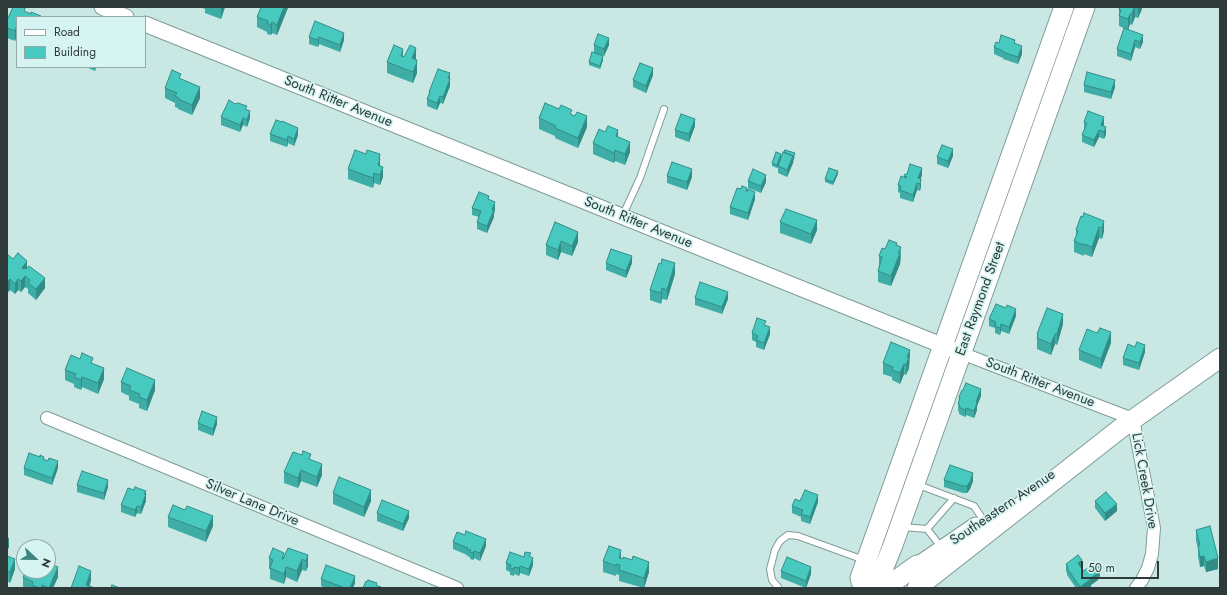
<!DOCTYPE html>
<style>
body{margin:0}
#map{position:relative;width:1227px;height:595px;overflow:hidden;background:#c9e8e4;font-family:Jost,sans-serif}
canvas{display:block}
.frame{position:absolute;inset:0;border:8px solid #2e3a39;pointer-events:none}
.legend{position:absolute;left:16px;top:16px;width:130px;height:52px;box-sizing:border-box;background:#d6f5f2;border:1px solid #93aaa8;margin:0;padding:5px 7px;list-style:none;font-size:12px;color:#2e3a39}
.legend li{display:flex;align-items:center;gap:8px;height:20px}
.legend b{width:20px;border:1px solid #93aaa8}
.north{position:absolute;left:16px;top:539px;width:40px;height:40px;box-sizing:border-box;background:#d6f5f2;border:1px solid #93aaa8;border-radius:50%;rotate:112deg;font-size:11px;font-weight:700;line-height:16px;text-align:center;color:#2e3a39}
.north::after{content:'';display:block;margin:auto;width:14px;height:18px;background:#3e857f;clip-path:polygon(50% 0,100% 100%,50% 72%,0 100%)}
.scale{position:absolute;left:1081px;top:561px;width:78px;height:18px;box-sizing:border-box;border:2px solid #2e3a39;border-top:0;padding-left:5px;font-size:12px;line-height:14px;white-space:nowrap;color:#2e3a39;-webkit-text-stroke:3px #d6f5f2;paint-order:stroke}
</style>
<div id="map">
<canvas width="1227" height="595"></canvas>
<div class="frame"></div>
<ul class="legend">
<li><b style="height:5px;background:#fff"></b>Road</li>
<li><b style="height:11px;background:#47c9c0"></b>Building</li>
</ul>
<div class="north">N</div>
<div class="scale">50 m</div>
</div>
<script>
const ctx = document.querySelector('canvas').getContext('2d');
ctx.lineJoin = 'round';
function poly(rows) {
  const path = new Path2D();
  for (const r of rows) {
    path.moveTo(r[0], r[1]);
    for (let i = 2; i < r.length; i += 2) path.lineTo(r[i], r[i + 1]);
  }
  return path;
}
function stroke(path, color, width, dash) {
  ctx.strokeStyle = color;
  ctx.lineWidth = width;
  ctx.lineCap = dash ? 'butt' : 'round';
  ctx.setLineDash(dash || []);
  ctx.stroke(path);
}
function paint(path, color) {
  ctx.fillStyle = color;
  ctx.fill(path, 'evenodd');
}
function label(font, color, halo, rows, align = 'center') {
  ctx.font = font + ' Jost,sans-serif';
  ctx.lineWidth = 3.5;
  ctx.setLineDash([]);
  ctx.textBaseline = 'middle';
  ctx.strokeStyle = halo;
  ctx.fillStyle = color;
  for (const [text, x, y, turn = 0] of rows) {
    ctx.save();
    ctx.translate(x, y);
    ctx.rotate((+turn || 0) * Math.PI / 180);
    ctx.textAlign = isNaN(turn) ? turn : align;
    if (halo) ctx.strokeText(text, 0, 0);
    ctx.fillText(text, 0, 0);
    ctx.restore();
  }
}
const service = poly([
 [622,217,640,178,664,109],
 [916,484,974,506,984,521],
 [902,527,927,529,942,548],
 [927,529,954,498],
 [778,587,772,580,770,569,775,550,780,541,788,535,798,536,864,560]
]);
const minor = poly([
 [961,353,1133,419,1154,528,1152,554,1148,568,1142,580,1136,588],
 [47,418,457,588]
]);
const tertiary = poly([
 [102,7,126,17],
 [145,24,961,353]
]);
const primary = poly([
 [863,588,860,578,1064,7],
 [872,588,878,582,893,545,1085,7],
 [885,588,917,565,922,564,976,527],
 [917,588,1121,428,1220,358]
]);
stroke(service, '#7e9b98', 8);
stroke(minor, '#7e9b98', 14);
stroke(tertiary, '#7e9b98', 17);
stroke(primary, '#7e9b98', 21);
stroke(service, '#fff', 6);
stroke(minor, '#fff', 12);
stroke(tertiary, '#fff', 15);
stroke(primary, '#fff', 19);
paint(poly([
 [200,7,225,7,221,19,205,13,205,9],
 [288,7,277,35,272,33,271,35,267,34,267,32,257,27,257,17],
 [1120,7,1142,7,1142,9,1138,18,1135,17,1132,25,1130,24,1128,30,1143,42,1140,49,1135,47,1131,61,1117,56,1117,49,1124,28,1119,26,1119,10],
 [25,12,31,14,17,17,17,35,15,41,7,38,7,20],
 [315,21,344,40,340,52,319,44,318,47,309,44,309,37],
 [999,43,1015,43,1022,54,1018,64,1003,59,1003,58,994,54,994,47],
 [594,45,609,45,604,56,594,53],
 [403,57,416,59,417,73,413,83,387,73,387,62],
 [603,60,600,69,589,65,589,62],
 [86,67,97,67,95,71],
 [653,75,646,93,633,87,633,80],
 [181,79,200,98,192,115,178,109,178,108,175,107,175,103,165,98,165,88],
 [450,80,450,86,443,104,440,103,437,110,427,106,427,99,429,95,429,92],
 [1084,85,1115,87,1111,99,1084,92],
 [247,110,250,118,247,127,243,125,240,132,221,125,221,117],
 [572,115,575,116,587,127,578,148,555,138,555,136,539,129,539,118],
 [282,122,298,135,294,146,288,143,287,147,270,141,270,134],
 [1084,122,1104,125,1103,126,1106,134,1104,139,1099,137,1094,147,1082,142,1082,135,1085,130,1084,129],
 [695,126,689,142,675,137,675,130],
 [618,137,630,152,625,165,615,161,614,163,593,154,593,143],
 [953,156,948,168,937,164,937,157],
 [795,157,793,160,793,163,787,177,778,173,778,167,777,168,772,166,772,163,781,158],
 [380,165,383,177,380,185,374,183,373,188,348,179,348,169],
 [838,174,833,185,825,182,825,179],
 [907,174,922,175,920,179,921,186,920,191,917,190,913,202,900,198,900,193,898,192,898,185,904,177,904,176],
 [667,176,692,177,687,190,667,183],
 [748,181,766,182,761,193,748,188],
 [741,189,747,192,755,199,748,220,730,214,730,207],
 [489,200,495,209,494,214,494,217,487,233,477,229,477,222,479,217,472,215,472,208],
 [1084,213,1104,231,1102,239,1099,238,1092,257,1084,254,1084,256,1074,252,1074,241,1076,236,1076,230],
 [555,222,578,242,572,256,561,252,558,260,546,255,546,245],
 [780,222,817,230,811,244,780,233],
 [897,245,901,257,900,264,891,286,878,282,878,271,879,266,879,256,885,249],
 [13,259,27,267,45,288,36,300,28,293,28,289,25,287,21,292,18,290,15,294,10,290,7,293],
 [606,263,632,263,626,278,606,270],
 [675,274,667,300,662,299,661,304,650,300,650,290],
 [695,298,728,299,722,314,695,305],
 [1016,316,1009,334,1001,331,1000,335,995,333,995,328,989,326,989,319],
 [1063,324,1057,345,1055,344,1051,355,1037,349,1037,334],
 [766,325,770,334,764,350,756,347,756,342,752,340,752,333],
 [1097,333,1111,343,1101,369,1079,360,1079,350],
 [910,350,909,368,906,375,904,374,900,384,892,380,892,377,883,374,883,363],
 [1145,352,1139,370,1123,365,1123,358],
 [93,364,104,379,98,394,82,387,81,390,74,387,74,384,65,380,65,370],
 [121,382,155,390,147,411,139,408,139,404,129,400,129,396,121,392],
 [981,396,977,406,977,410,974,418,966,415,965,417,959,414,959,412,958,411,959,397],
 [198,423,217,424,213,436,198,430],
 [44,459,58,468,52,485,24,475,24,468],
 [311,460,322,475,317,487,301,481,298,488,284,483,284,472],
 [944,480,973,481,970,489,967,493,963,493,944,487],
 [77,485,108,487,104,500,77,492],
 [134,490,146,491,146,501,141,514,137,513,135,517,121,512,121,505],
 [333,493,371,501,364,517,333,504],
 [800,501,818,502,810,524,801,521,801,517,792,513,792,506],
 [1095,501,1117,511,1105,521,1095,508],
 [377,513,409,518,403,531,377,521],
 [168,517,213,526,206,542,168,527],
 [1196,530,1218,569,1206,572,1204,566,1200,567,1198,557,1198,548,1196,541],
 [7,536,9,547,7,551,7,556,15,569,10,583,7,581],
 [453,542,486,546,480,561,474,558,473,560,470,559,470,557,467,556,467,555,453,549],
 [308,555,308,566,306,571,302,570,297,582,286,577,284,584,270,579,270,569,269,569,269,558],
 [524,557,531,557,533,565,529,576,520,573,519,576,514,574,514,576,510,575,510,572,506,570,506,563],
 [621,558,649,572,644,588,619,581,619,575,616,574,616,576,603,572,603,561],
 [1066,564,1082,567,1081,568,1083,571,1100,576,1098,578,1098,580,1091,585,1091,587,1089,588,1076,588,1067,575,1067,573,1066,571],
 [781,571,811,574,806,588,781,578],
 [23,577,58,577,53,588,23,588],
 [321,579,355,583,353,588,326,588,321,586]
]), '#3dada5');
paint(poly([
 [221,7,225,7,221,19],
 [284,7,288,7,288,8,277,35,277,25],
 [1135,7,1135,17,1132,25,1132,14],
 [1138,7,1142,7,1142,9,1138,18],
 [1130,14,1130,24,1128,30,1128,19],
 [272,22,272,33,271,35,271,25],
 [17,25,17,35,15,41,15,31],
 [344,33,344,40,340,52,340,45],
 [1143,35,1143,42,1140,49,1140,42],
 [319,37,319,44,318,47,318,40],
 [609,38,609,45,604,56,604,49],
 [1135,40,1135,47,1131,61,1131,54],
 [1022,46,1022,54,1018,64,1018,57],
 [416,48,416,59,412,69,412,58],
 [403,49,403,60,401,56],
 [603,56,603,60,600,69,600,66],
 [417,60,417,73,413,83,413,72],
 [653,68,653,75,646,93,646,86],
 [450,73,450,86,443,104,443,97],
 [1115,80,1115,87,1111,99,1111,92],
 [200,87,200,98,192,115,192,105],
 [440,96,440,103,437,110,437,103],
 [250,111,250,118,247,127,247,120],
 [587,116,587,127,578,148,578,138],
 [1104,117,1104,125,1101,132,1101,125],
 [243,118,243,125,240,132,240,125],
 [695,119,695,126,689,142,689,134],
 [1106,127,1106,134,1104,139,1104,132],
 [298,128,298,135,294,146,294,139],
 [618,130,618,141,616,136],
 [1099,130,1099,137,1094,147,1094,140],
 [288,136,288,143,287,147,287,140],
 [630,142,630,152,625,165,625,154],
 [953,149,953,156,948,168,948,161],
 [615,150,615,161,614,163,614,153],
 [795,153,793,163,787,177,787,170],
 [380,154,380,167,378,165],
 [781,154,781,158,777,168,777,165],
 [383,167,383,177,380,185,380,175],
 [922,168,922,175,919,184,918,178],
 [692,169,692,177,687,190,687,182],
 [838,171,838,174,833,185,833,182],
 [374,173,374,183,373,188,373,178],
 [766,175,766,182,761,193,761,186],
 [921,179,921,186,920,191,920,184],
 [917,183,917,190,913,202,913,195],
 [755,192,755,199,748,220,748,213],
 [495,202,495,209,494,214,494,217,487,233,487,226],
 [817,220,817,230,811,244,811,234],
 [1104,221,1104,231,1102,239,1102,228],
 [1099,227,1099,238,1092,257,1092,247],
 [578,232,578,242,572,256,572,246],
 [561,241,561,252,558,260,558,250],
 [901,247,900,264,891,286,891,276],
 [632,256,632,263,626,278,626,271],
 [27,261,27,271,22,268],
 [675,263,675,274,667,300,667,290],
 [25,276,25,287,21,292,21,281],
 [45,278,45,288,36,300,36,289],
 [10,279,10,290,7,293,7,282],
 [18,279,18,290,15,294,15,284],
 [662,288,662,299,661,304,661,293],
 [728,292,728,299,722,314,722,307],
 [1016,309,1016,316,1009,334,1009,327],
 [1063,314,1063,324,1057,345,1057,334],
 [1001,324,1001,331,1000,335,1000,328],
 [770,327,770,334,764,350,764,343],
 [1111,332,1111,343,1101,369,1101,359],
 [1055,334,1055,344,1051,355,1051,344],
 [1145,345,1145,352,1139,370,1139,363],
 [910,350,909,368,906,375,907,357],
 [904,364,904,374,900,384,900,373],
 [104,368,104,379,98,394,98,383],
 [82,377,82,387,81,390,81,380],
 [155,380,155,390,147,411,147,400],
 [981,389,981,396,977,406,977,410,974,418,974,411,976,402],
 [966,408,966,415,965,417,965,410],
 [217,417,217,424,213,436,213,429],
 [58,461,58,468,52,485,52,478],
 [322,464,322,475,317,487,317,477],
 [301,470,301,481,298,488,298,478],
 [973,473,973,481,970,489,967,493,967,486],
 [108,480,108,487,104,500,104,493],
 [371,490,371,501,364,517,364,507],
 [146,491,146,501,141,514,141,507],
 [818,495,818,502,810,524,810,517],
 [1117,504,1117,511,1105,521,1105,513],
 [137,506,137,513,135,517,135,510],
 [409,511,409,518,403,531,403,524],
 [213,516,213,526,206,542,206,531],
 [9,537,9,547,7,551,7,560,7,541],
 [486,539,486,546,480,561,480,553],
 [621,550,621,561,619,558],
 [474,551,474,558,473,560,473,553],
 [308,555,308,566,306,571,306,561],
 [1204,556,1204,566,1200,567,1200,557],
 [533,558,533,565,529,576,529,569],
 [1218,558,1218,569,1206,572,1206,562],
 [15,559,15,569,10,583,10,572],
 [302,559,302,570,297,582,297,571],
 [1082,560,1082,567,1078,570,1078,563],
 [649,562,649,572,644,588,644,578],
 [520,566,520,573,519,576,519,568],
 [58,567,58,577,53,588,49,588],
 [286,567,286,577,284,584,284,574],
 [811,567,811,574,806,588,806,581],
 [1100,569,1100,576,1098,578,1098,580,1091,585,1091,587,1089,588,1080,588],
 [91,571,91,581,89,588,86,585],
 [355,576,355,583,353,588,350,588]
]), '#328d86');
const building = poly([
 [13,7,22,7,25,8,24,11,31,14,31,12,41,16,41,17,17,17,17,25,15,31,7,28,7,20,13,7],
 [261,7,284,7,277,25,272,22,271,25,267,23,268,21,257,17,261,7],
 [1120,7,1134,7,1132,14,1130,14,1128,19,1119,16,1121,10,1119,10,1120,7],
 [315,21,344,33,340,45,319,37,318,40,309,37,315,21],
 [1124,28,1143,35,1140,42,1135,40,1131,54,1117,49,1124,28],
 [598,34,609,38,604,49,594,45,598,34],
 [1001,35,1015,40,1014,43,1022,46,1018,57,1003,52,1003,51,994,47,996,42,999,43,1001,35],
 [394,45,403,49,401,56,404,57,410,45,416,48,412,58,417,60,416,62,417,62,413,72,387,62,394,45],
 [592,52,603,56,600,66,589,62,592,52],
 [640,63,653,68,646,86,633,80,640,63],
 [438,69,450,73,448,78,450,79,443,97,440,96,437,103,427,99,430,92,429,92,438,69],
 [172,70,181,74,179,78,200,87,192,105,178,99,179,98,175,96,177,93,165,88,172,70],
 [1087,72,1115,80,1111,92,1084,85,1087,72],
 [229,100,235,104,238,103,247,106,245,109,250,111,247,120,243,118,240,125,221,117,229,100],
 [545,103,559,109,561,105,572,110,570,114,575,116,577,112,587,116,578,138,555,128,556,126,539,118,545,103],
 [1088,111,1104,117,1101,125,1106,127,1104,132,1099,130,1094,140,1082,135,1087,123,1084,122,1088,111],
 [681,114,695,119,689,134,675,130,681,114],
 [276,120,282,122,282,121,298,128,294,139,288,136,287,140,270,134,276,120],
 [608,126,618,130,616,136,630,142,625,154,615,150,614,153,593,143,599,129,605,132,608,126],
 [942,145,953,149,948,161,937,157,942,145],
 [355,150,366,154,367,150,380,154,379,159,380,159,378,165,383,167,380,175,374,173,373,178,348,169,355,150],
 [785,150,795,153,793,157,793,156,784,152,785,150],
 [776,152,781,154,777,165,772,163,776,152],
 [783,152,793,156,787,170,778,166,783,152],
 [672,162,692,169,687,182,667,176,672,162],
 [910,164,922,168,918,178,921,179,920,184,917,183,913,195,900,190,901,186,898,185,901,176,906,178,907,177,904,176,905,174,907,174,910,164],
 [829,168,838,171,833,182,825,179,829,168],
 [753,169,766,175,761,186,748,181,753,169],
 [742,186,747,188,746,191,747,192,748,189,755,192,748,213,730,207,737,188,741,189,742,186],
 [479,192,489,196,488,199,495,202,492,210,494,210,487,226,477,222,481,211,472,208,479,192],
 [786,209,817,220,811,234,780,222,786,209],
 [1084,213,1104,221,1102,228,1099,227,1092,247,1084,244,1084,245,1074,241,1078,231,1076,230,1081,216,1083,217,1084,213],
 [555,222,578,232,572,246,561,241,558,250,546,245,555,222],
 [889,240,897,243,896,245,901,247,898,253,900,253,891,276,878,271,882,257,879,256,882,248,885,249,889,240],
 [611,249,632,256,626,271,606,263,611,249],
 [18,253,27,261,22,268,24,269,25,268,26,269,29,266,45,278,36,289,28,283,30,280,25,276,21,281,18,279,15,284,10,279,7,282,7,254,13,259,18,253],
 [662,259,675,263,667,290,662,288,661,293,650,290,659,263,661,264,662,259],
 [700,282,728,292,722,307,695,298,700,282],
 [996,304,1006,308,1007,305,1016,309,1009,327,1001,324,1000,328,995,326,996,322,989,319,996,304],
 [1047,308,1063,314,1057,334,1055,334,1051,344,1037,338,1038,335,1037,334,1047,308],
 [757,318,766,321,764,325,770,327,764,343,756,340,758,336,752,333,757,318],
 [1100,328,1111,332,1101,359,1079,350,1087,329,1097,333,1100,328],
 [891,342,910,350,907,357,909,357,906,365,904,364,900,373,892,370,893,367,883,363,891,342],
 [1137,342,1145,345,1139,363,1123,358,1128,344,1135,347,1137,342],
 [82,353,93,358,91,363,104,368,98,383,82,377,81,380,74,377,76,374,65,370,71,355,80,359,82,353],
 [127,368,155,380,147,400,139,397,140,394,129,390,131,386,121,382,127,368],
 [966,383,981,389,976,402,977,403,974,411,966,408,965,410,959,407,960,405,958,404,960,398,959,397,962,390,963,390,966,383],
 [202,411,217,417,213,429,198,423,202,411],
 [303,451,311,454,309,459,322,464,317,477,301,470,298,478,284,472,293,452,302,455,303,451],
 [29,453,40,457,40,455,44,457,43,459,48,461,49,458,58,461,52,478,24,468,29,453],
 [950,465,973,473,970,482,967,486,963,486,944,480,950,465],
 [82,471,108,480,104,493,77,485,82,471],
 [339,477,371,490,364,507,333,493,339,477],
 [135,487,146,491,144,494,146,494,141,507,137,506,135,510,121,505,128,488,134,490,135,487],
 [805,490,818,495,810,517,801,514,803,510,792,506,795,499,800,501,805,490],
 [1106,492,1117,504,1105,513,1095,501,1106,492],
 [382,500,409,511,403,524,377,513,382,500],
 [173,505,185,510,187,506,213,516,206,531,168,517,173,505],
 [1210,526,1218,558,1206,562,1204,556,1200,557,1198,546,1200,545,1196,530,1210,526],
 [466,531,486,539,480,553,474,551,473,553,470,552,471,550,467,549,468,548,453,542,457,532,465,535,466,531],
 [609,546,621,550,619,558,623,559,623,557,632,560,633,556,649,562,644,578,619,570,620,565,616,564,616,566,603,561,609,546],
 [273,548,284,553,282,559,283,559,288,548,308,555,306,561,302,559,297,571,286,567,284,574,270,568,273,560,269,558,273,548],
 [510,552,524,557,525,552,531,553,529,556,533,558,529,569,520,566,519,568,514,567,514,569,510,568,511,565,506,563,510,552],
 [1078,555,1082,560,1078,563,1083,571,1090,567,1090,568,1093,566,1093,567,1097,565,1100,569,1097,571,1098,573,1091,578,1091,579,1080,587,1067,568,1068,567,1066,564,1078,555],
 [7,556,15,559,10,572,7,571,7,556],
 [787,557,811,567,806,581,781,571,787,557],
 [48,563,58,567,49,588,42,585,41,588,40,588,32,585,33,582,23,577,26,571,48,571,48,563],
 [326,565,355,576,350,588,345,588,321,579,326,565],
 [79,566,91,571,86,585,95,588,71,588,79,566],
 [368,580,377,583,376,585,383,588,363,588,366,581,367,582,368,580],
 [112,585,120,588,111,588,112,585]
]);
paint(building, '#47c9c0');
stroke(building, '#328d86', 1);
label('14px', '#2e3a39', '#d6f5f2', [
 ["South Ritter Avenue",338,102,22],
 ["South Ritter Avenue",638,223,22],
 ["East Raymond Street",981,299,-70],
 ["South Ritter Avenue",1040,383,21],
 ["Lick Creek Drive",1144,481,80],
 ["Silver Lane Drive",252,503,23],
 ["Southeastern Avenue",1003,508,-34]
]);
</script>
